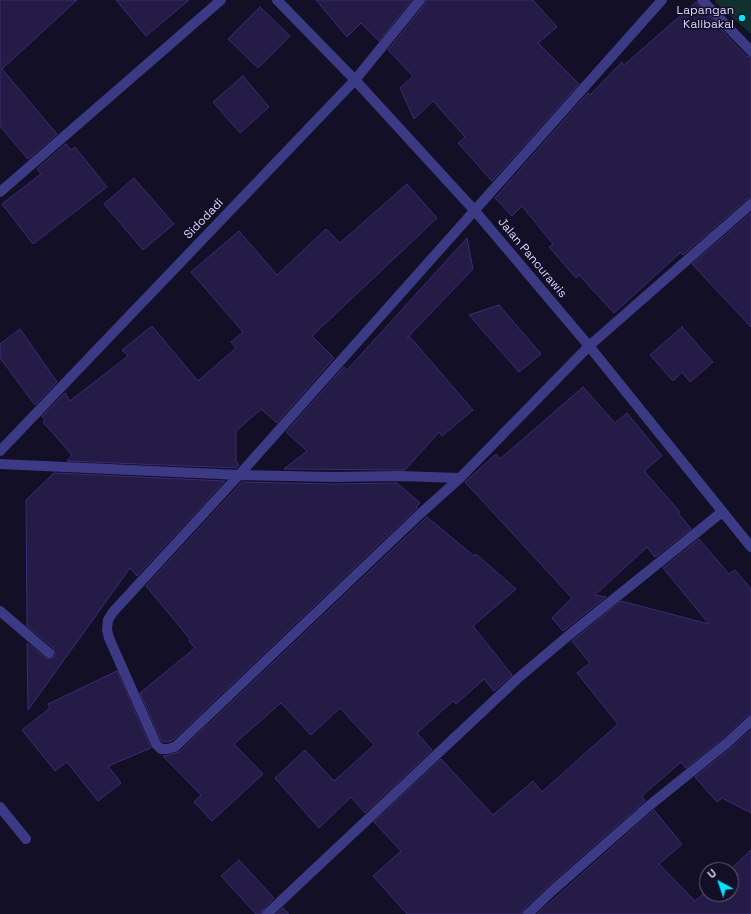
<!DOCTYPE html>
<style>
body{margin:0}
#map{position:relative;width:751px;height:914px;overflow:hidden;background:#130f26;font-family:"Space Grotesk",sans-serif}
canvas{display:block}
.north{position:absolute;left:699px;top:862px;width:40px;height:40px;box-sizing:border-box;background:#130f26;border:1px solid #625e7d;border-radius:50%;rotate:320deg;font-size:11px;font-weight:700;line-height:16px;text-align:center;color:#d9d4ff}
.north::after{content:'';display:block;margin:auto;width:14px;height:18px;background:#00e5ff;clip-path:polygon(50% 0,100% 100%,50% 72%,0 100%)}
</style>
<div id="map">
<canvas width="751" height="914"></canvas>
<div class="north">U</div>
</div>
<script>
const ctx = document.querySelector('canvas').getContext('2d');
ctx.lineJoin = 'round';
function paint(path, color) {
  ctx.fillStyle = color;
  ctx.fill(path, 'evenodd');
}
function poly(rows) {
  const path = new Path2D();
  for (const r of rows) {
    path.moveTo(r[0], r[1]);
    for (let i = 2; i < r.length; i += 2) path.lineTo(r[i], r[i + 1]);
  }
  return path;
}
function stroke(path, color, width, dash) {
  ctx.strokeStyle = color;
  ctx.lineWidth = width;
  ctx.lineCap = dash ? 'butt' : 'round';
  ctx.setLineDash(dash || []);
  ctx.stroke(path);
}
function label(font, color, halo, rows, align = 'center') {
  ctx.font = font + ' "Space Grotesk",sans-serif';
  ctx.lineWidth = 3;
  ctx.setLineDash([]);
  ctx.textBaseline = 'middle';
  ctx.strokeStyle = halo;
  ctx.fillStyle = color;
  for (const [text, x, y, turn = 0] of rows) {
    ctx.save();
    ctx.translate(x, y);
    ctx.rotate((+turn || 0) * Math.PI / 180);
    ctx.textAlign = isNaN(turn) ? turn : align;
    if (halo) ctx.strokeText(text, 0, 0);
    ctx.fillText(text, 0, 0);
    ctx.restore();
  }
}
paint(poly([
 [715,0,751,0,751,34,716,3]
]), '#12302f');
const building = poly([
 [0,0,77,0,2,69,57,134,28,159,0,126,0,0],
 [116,0,189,0,146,36,116,0],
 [316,0,412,0,379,41,361,23,347,37,316,0],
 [426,0,533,0,557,27,538,43,579,84,492,181,458,143,465,137,433,101,414,119,400,88,413,76,388,50,425,4,426,0],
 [696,2,746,56,751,57,751,198,747,199,683,255,681,252,614,313,579,275,576,278,549,247,553,244,522,206,512,216,495,198,588,93,590,95,622,62,624,65,696,2],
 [260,7,290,36,258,68,228,39,260,7],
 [243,76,269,107,240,133,213,102,243,76],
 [66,144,71,150,75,147,107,187,33,244,2,204,41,174,37,169,66,144],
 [134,178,174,224,143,250,104,204,134,178],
 [407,184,437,218,312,336,334,358,277,423,261,409,236,431,236,461,239,465,236,468,67,461,72,455,43,422,45,420,42,416,65,393,70,401,128,356,122,350,152,326,198,381,236,348,231,342,243,332,191,272,239,231,277,275,326,229,340,243,407,184],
 [751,213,751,327,692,264,751,213],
 [467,238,473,269,407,338,410,337,473,410,442,436,439,432,405,470,284,469,307,451,286,432,344,367,347,370,467,238],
 [499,305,541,354,519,372,469,315,499,305],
 [682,327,713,362,690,382,682,372,673,381,650,355,682,327],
 [20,329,57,382,35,405,0,358,0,344,20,329],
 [583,387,615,423,627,413,662,456,644,471,680,512,678,513,691,529,655,557,647,547,595,595,606,597,563,631,552,618,572,598,465,482,496,454,500,459,583,387],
 [54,473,225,481,137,576,130,568,28,710,27,643,47,659,54,657,55,654,53,648,27,626,26,500,54,473],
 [242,482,332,484,397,483,420,503,416,507,417,508,172,741,164,742,161,740,140,693,195,648,189,641,190,639,146,586,242,482],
 [427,517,474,556,476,554,516,589,473,626,512,675,494,691,484,679,456,704,453,701,417,733,432,750,365,813,351,797,319,828,275,778,305,750,334,781,374,745,340,708,311,735,281,703,234,744,263,774,212,821,194,802,201,795,163,756,169,755,179,752,427,517],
 [699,539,729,574,735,570,751,589,751,715,747,716,723,738,686,768,681,762,642,796,645,801,548,886,524,909,522,914,407,914,373,876,401,851,374,822,441,759,493,815,533,781,542,792,618,724,577,673,590,663,572,641,621,601,709,624,663,568,699,539],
 [117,671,151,748,108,766,121,783,98,801,67,762,55,771,22,730,50,708,48,704,117,671],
 [751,730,751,813,722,798,717,802,695,777,731,748,751,730],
 [654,810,682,844,659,864,695,901,707,891,707,894,731,894,731,870,730,870,751,850,751,914,537,914,654,810],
 [239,860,274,898,263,909,261,914,256,914,221,876,239,860],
 [283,908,289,914,276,914,283,908]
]);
paint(building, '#241b47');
stroke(building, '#3b2d73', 1);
stroke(poly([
 [277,0,355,80,475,211,589,346,751,547],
 [662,0,239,475,113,612,108,620,107,630,109,638,156,744,161,749,167,749,175,747,420,514,460,478,589,346,751,204],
 [702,0,751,51],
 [0,192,221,0],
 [0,451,355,80,420,0],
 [0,464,239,475,332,477,399,476,460,478],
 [0,611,49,653],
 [0,807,26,839],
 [267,914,517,679,569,635,722,512],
 [528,914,552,891,650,805,727,743,751,721]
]), '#3d3a85', 10);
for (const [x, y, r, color] of [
 [742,18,4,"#00e5ff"]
]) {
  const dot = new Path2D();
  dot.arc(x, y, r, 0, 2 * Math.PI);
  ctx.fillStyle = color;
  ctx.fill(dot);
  stroke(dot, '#130f26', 1.5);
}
label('12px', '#d9d4ff', '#130f26', [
 ["Lapangan",734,11],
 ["Kalibakal",734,25]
], 'right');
label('12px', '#d9d4ff', '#130f26', [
 ["Sidodadi",204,219,-46],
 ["Jalan Pancurawis",532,258,50]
]);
</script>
